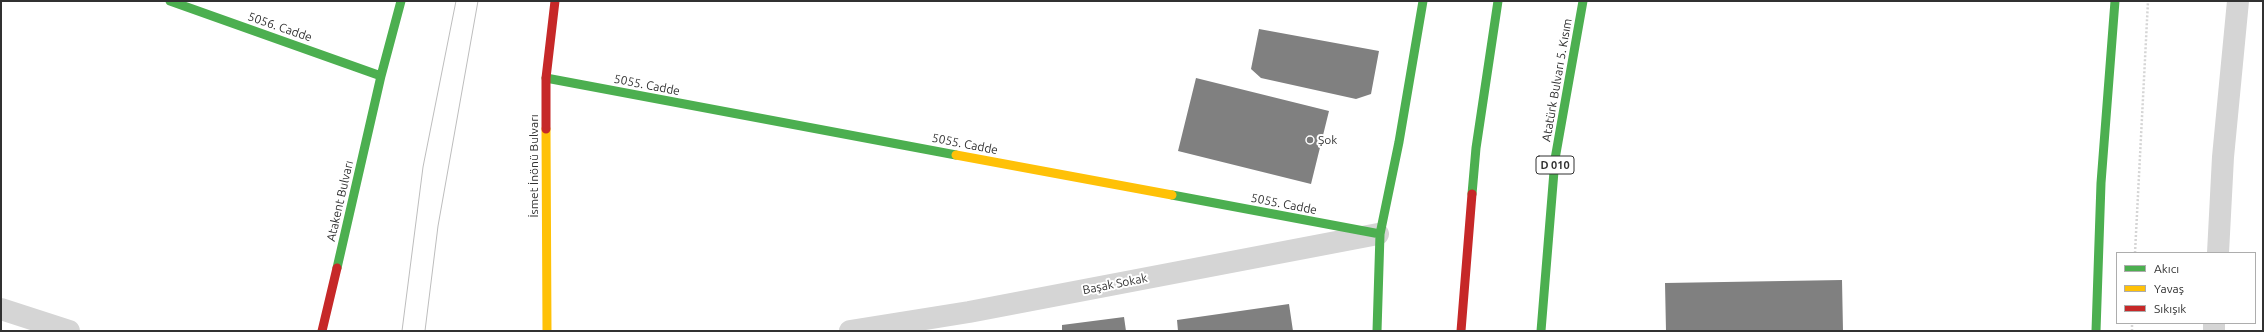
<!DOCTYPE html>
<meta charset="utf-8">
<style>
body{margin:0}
#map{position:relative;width:2264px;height:332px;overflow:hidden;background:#fff;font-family:Ubuntu,sans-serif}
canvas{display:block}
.frame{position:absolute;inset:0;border:2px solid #313131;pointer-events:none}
.legend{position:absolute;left:2116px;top:252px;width:140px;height:72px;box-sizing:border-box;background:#fff;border:1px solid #adadad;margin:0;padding:5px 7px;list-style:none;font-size:12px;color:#313131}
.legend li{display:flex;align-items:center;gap:8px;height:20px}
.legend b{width:20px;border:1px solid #adadad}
</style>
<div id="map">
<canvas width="2264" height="332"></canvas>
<div class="frame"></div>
<ul class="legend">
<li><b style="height:5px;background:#4caf50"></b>Akıcı</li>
<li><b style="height:5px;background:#ffc107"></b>Yavaş</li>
<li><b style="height:5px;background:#c62828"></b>Sıkışık</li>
</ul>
</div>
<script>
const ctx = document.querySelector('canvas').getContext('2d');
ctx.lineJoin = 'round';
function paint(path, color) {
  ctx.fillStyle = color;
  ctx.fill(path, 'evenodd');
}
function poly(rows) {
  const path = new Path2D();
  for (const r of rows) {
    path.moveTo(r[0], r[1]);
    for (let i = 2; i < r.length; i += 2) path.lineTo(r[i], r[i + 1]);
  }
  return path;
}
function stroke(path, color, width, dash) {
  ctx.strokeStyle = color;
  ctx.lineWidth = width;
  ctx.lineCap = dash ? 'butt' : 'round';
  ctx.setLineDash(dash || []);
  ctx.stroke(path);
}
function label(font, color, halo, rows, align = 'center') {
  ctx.font = font + ' Ubuntu,sans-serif';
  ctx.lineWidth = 4;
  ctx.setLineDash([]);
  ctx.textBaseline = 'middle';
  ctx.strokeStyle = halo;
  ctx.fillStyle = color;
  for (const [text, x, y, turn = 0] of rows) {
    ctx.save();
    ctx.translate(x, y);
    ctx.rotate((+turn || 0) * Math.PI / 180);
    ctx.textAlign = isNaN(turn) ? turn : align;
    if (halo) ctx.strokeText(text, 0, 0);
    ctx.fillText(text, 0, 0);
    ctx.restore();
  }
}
paint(poly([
 [1259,29,1379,51,1371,94,1356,99,1261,78,1251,69],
 [1196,78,1329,111,1311,184,1178,151],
 [1842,280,1843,331,1666,331,1665,283],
 [1289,304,1293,331,1178,331,1177,320],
 [1124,317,1126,331,1062,331,1062,325]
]), '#808080');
stroke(poly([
 [2135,253,2148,1],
 [2132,331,2132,323]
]), '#d5d5d5', 2.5, [2, 2]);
stroke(poly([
 [2218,253,2223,157,2238,1],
 [1,309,69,331],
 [850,331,969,312,1378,234],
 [2214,331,2214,323]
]), '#d5d5d5', 22);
stroke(poly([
 [170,1,381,76,337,268],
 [381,76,401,1],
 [546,78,956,155],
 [1472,194,1476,148,1498,1],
 [1172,195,1380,234],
 [1377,331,1380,234,1399,142,1423,1],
 [1541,331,1555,159,1583,1],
 [2096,331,2101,183,2115,1]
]), '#4caf50', 9);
stroke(poly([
 [546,129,547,331],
 [956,155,1172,195]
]), '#ffc107', 9);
stroke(poly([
 [546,129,546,78,555,1],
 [322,331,337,268],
 [1461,331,1472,194]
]), '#c62828', 9);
stroke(poly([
 [402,331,423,167,456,1],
 [425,331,438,226,478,1]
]), '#bdbdbd', 1);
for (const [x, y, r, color] of [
 [1310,140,4,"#797979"]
]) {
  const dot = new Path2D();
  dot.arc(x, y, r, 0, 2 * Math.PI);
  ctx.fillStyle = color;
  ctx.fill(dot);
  stroke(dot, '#fff', 1.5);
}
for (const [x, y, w] of [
 [1555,165,38]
]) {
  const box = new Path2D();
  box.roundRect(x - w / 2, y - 9, w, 18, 3);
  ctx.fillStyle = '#fff';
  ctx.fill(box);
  stroke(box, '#313131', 1);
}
label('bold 11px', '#313131', null, [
 ["D 010",1555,165]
]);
label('12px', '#313131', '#fff', [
 ["5056. Cadde",280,27,19],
 ["Atatürk Bulvarı 5. Kısım",1557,80,-80],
 ["5055. Cadde",647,85,11],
 ["5055. Cadde",965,144,11],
 ["İsmet İnönü Bulvarı",534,166,-90],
 ["Atakent Bulvarı",340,201,-77],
 ["5055. Cadde",1284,204,11],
 ["Başak Sokak",1115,284,-11]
]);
label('12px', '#313131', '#fff', [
 ["Şok",1318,140]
], 'left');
</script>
